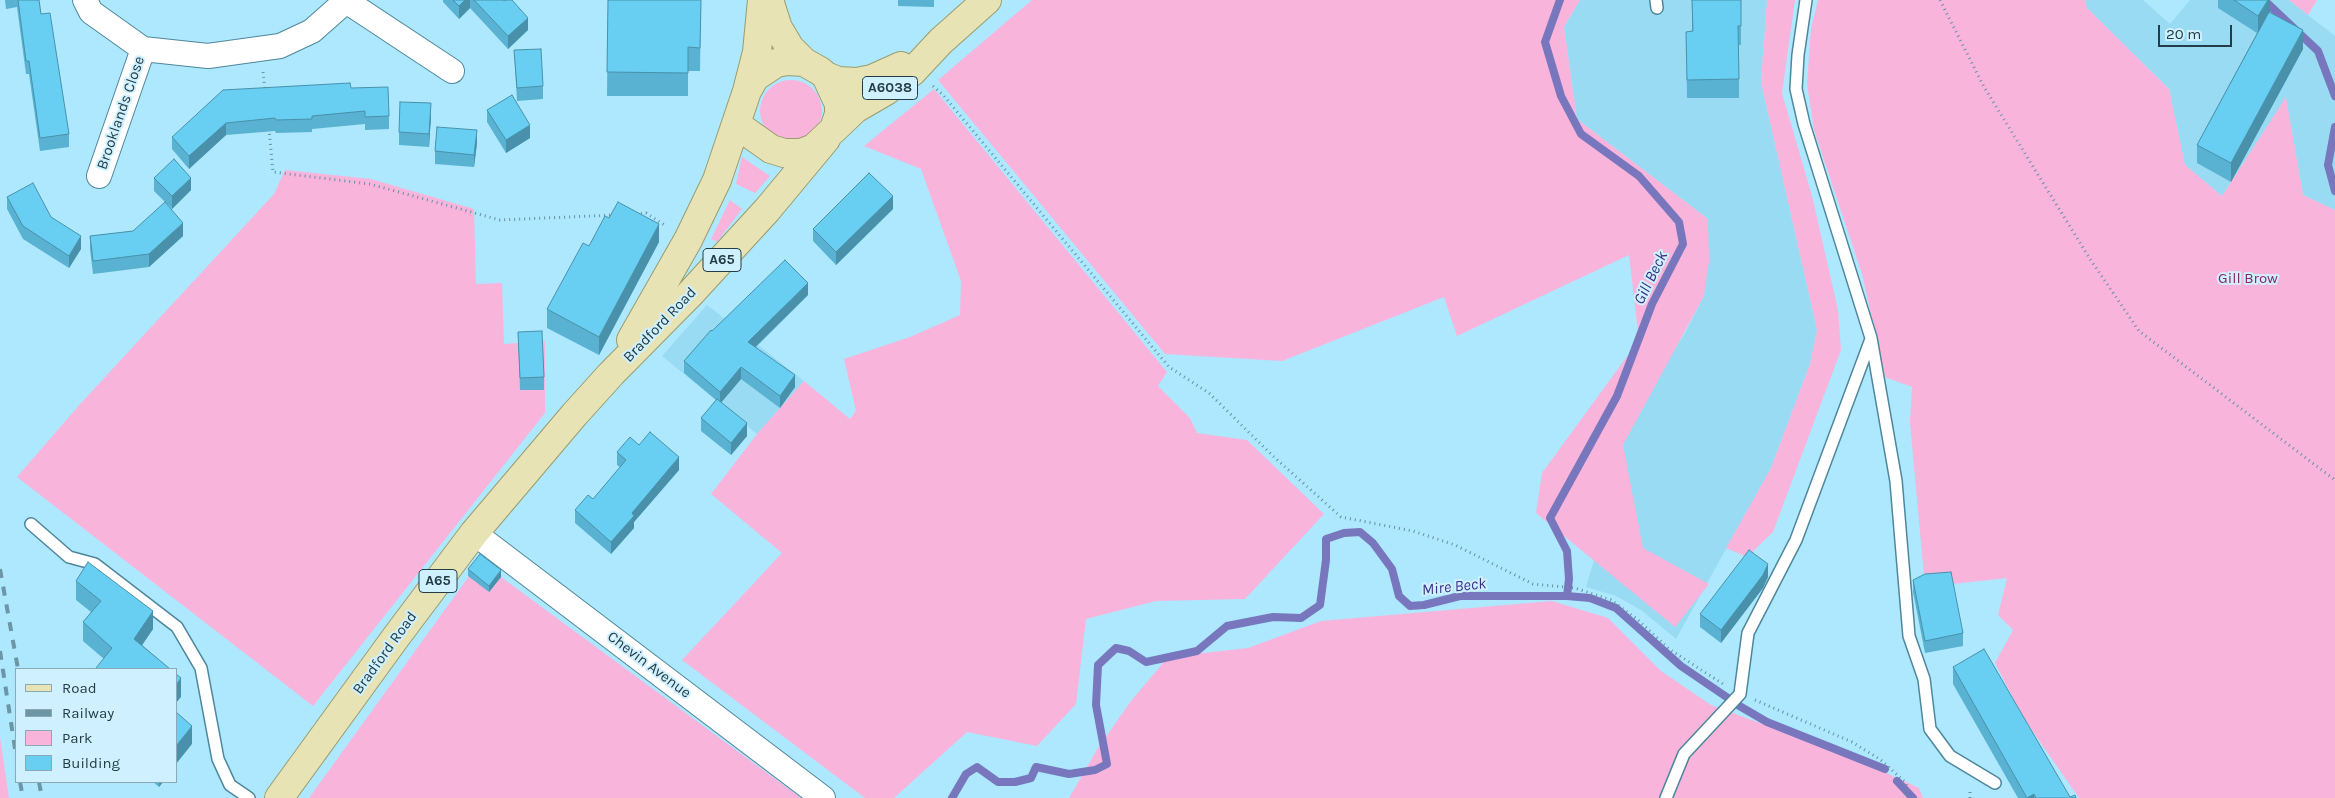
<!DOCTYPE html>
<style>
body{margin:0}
#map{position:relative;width:2335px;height:798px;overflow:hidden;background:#ade8fe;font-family:Karla,sans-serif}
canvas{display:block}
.legend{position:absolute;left:15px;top:668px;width:162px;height:115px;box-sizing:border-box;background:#cff1ff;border:1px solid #8ba9b5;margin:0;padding:6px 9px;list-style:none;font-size:15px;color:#243c45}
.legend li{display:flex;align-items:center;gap:10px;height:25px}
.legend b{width:25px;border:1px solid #8ba9b5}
.scale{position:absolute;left:2158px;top:25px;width:74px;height:22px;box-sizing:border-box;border:2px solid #243c45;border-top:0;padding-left:6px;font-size:15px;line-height:18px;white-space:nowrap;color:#243c45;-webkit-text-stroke:4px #cff1ff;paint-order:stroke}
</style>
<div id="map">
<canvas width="2335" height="798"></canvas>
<ul class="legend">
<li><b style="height:6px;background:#e8e3b5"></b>Road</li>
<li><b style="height:6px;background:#6c96a6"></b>Railway</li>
<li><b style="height:14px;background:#f9b4dc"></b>Park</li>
<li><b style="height:14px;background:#68cff3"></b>Building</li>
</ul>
<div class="scale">20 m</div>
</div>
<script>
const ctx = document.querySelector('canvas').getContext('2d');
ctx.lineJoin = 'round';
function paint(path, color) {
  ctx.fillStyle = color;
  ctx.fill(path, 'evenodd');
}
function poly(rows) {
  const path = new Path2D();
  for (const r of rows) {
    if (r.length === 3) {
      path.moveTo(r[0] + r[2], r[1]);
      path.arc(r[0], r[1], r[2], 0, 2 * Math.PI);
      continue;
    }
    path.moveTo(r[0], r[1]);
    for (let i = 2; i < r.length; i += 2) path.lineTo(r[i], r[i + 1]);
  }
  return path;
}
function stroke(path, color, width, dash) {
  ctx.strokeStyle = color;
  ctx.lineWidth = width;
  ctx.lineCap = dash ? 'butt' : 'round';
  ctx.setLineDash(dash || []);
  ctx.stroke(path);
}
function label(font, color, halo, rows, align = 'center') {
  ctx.font = font + ' Karla,sans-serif';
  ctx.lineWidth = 4;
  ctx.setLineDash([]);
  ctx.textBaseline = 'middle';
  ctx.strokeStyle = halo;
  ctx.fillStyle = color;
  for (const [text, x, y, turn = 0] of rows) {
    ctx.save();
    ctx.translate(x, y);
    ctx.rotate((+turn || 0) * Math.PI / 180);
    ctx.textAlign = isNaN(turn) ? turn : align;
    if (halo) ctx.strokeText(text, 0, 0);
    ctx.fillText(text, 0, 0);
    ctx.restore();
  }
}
paint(poly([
 [1580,0,1767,0,1761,82,1817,330,1810,364,1771,468,1676,639,1641,610,1616,596,1586,587,1601,537,1595,478,1685,333,1704,296,1708,219,1577,119,1564,27],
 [2085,0,2143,0,2170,24,2190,0,2289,0,2335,36,2335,210,2303,195,2286,98,2222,196,2185,165,2169,89,2087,8],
 [707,305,804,381,757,434,662,356]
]), '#98dbf3');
paint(poly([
 [1032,0,1580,0,1564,27,1577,119,1708,219,1709,260,1704,296,1623,445,1643,548,1709,584,1675,627,1536,513,1542,473,1639,340,1629,255,1457,336,1444,297,1282,361,1165,354,938,80],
 [1767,0,1795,0,1782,93,1812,196,1838,310,1841,350,1773,532,1747,557,1726,548,1771,468,1810,364,1817,330,1761,82],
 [1818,0,2085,0,2087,8,2169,89,2185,165,2222,196,2286,97,2303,195,2335,210,2335,798,2079,798,2024,719,1995,663,2013,630,1998,615,2007,578,1925,587,1910,423,1912,387,1885,377,1862,274,1814,130,1807,84,1811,29],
 [2289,0,2317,0,2308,15],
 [791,111,31],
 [934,89,1167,372,1158,386,1190,418,1197,433,1247,440,1324,514,1245,599,1156,601,1086,619,1076,704,1037,746,967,732,894,798,865,798,682,660,782,553,711,494,757,434,804,381,850,419,856,411,844,359,910,337,960,315,961,281,921,169,864,146],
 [742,157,770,176,755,193,736,184],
 [285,170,371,179,474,209,476,284,502,283,504,344,545,341,545,413,313,706,17,477,81,403,274,194],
 [730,200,742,209,717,242,711,239],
 [480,561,501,577,801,798,309,798],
 [1552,601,1608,618,1661,671,1711,705,1849,756,1919,788,1923,798,1069,798,1098,748,1131,701,1168,657,1248,648,1321,621],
 [0,737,9,798,0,798]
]), '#f9b4dc');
stroke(poly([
 [1560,0,1545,42,1561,96,1581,134,1639,176,1679,222,1683,244,1652,304,1617,396,1550,518,1567,551,1569,579,1567,596],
 [2264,0,2318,51,2335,96],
 [2335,127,2328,165,2335,191],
 [1736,704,1767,722,1885,769],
 [1897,781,1913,798],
 [952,798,966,774,977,767,998,782,1015,782,1031,778,1036,767,1069,774,1095,770,1107,764,1096,705,1098,665,1116,648,1129,651,1146,662,1197,651,1227,626,1273,617,1301,618,1320,605,1326,560,1326,539,1344,533,1360,532,1373,543,1392,569,1399,596,1410,606,1424,605,1460,596,1567,596,1590,598,1616,608,1681,666,1728,698]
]), '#7877be', 8);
const lane = poly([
 [1656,0,1657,8],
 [1806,0,1798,55,1796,89,1804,124,1871,338,1896,481,1909,636,1924,679,1930,729,1950,756,1995,783],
 [31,524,69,557,95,564,177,627,201,668,218,759,230,785,249,798],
 [1666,798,1684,754,1740,694,1748,633,1796,540,1871,339]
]);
const street = poly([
 [85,0,91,12,143,49,208,56,280,46,312,31,347,0],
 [346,1,452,71],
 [99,176,143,49],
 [474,533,823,798]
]);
const primary = poly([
 [769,0,778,28,790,48,804,62],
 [826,76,838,81,857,82,872,79,901,66],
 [748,87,757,52,762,0],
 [834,129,855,109,886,91,912,72,941,41,987,0],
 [631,340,688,240,717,180,747,91,755,77,776,63,787,61,804,62,820,71,826,76,839,104,839,114,834,129,814,148,801,153,784,153,771,149,737,125],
 [279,798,396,637,474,533,574,415,611,374,689,295,767,210,826,139]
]);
stroke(lane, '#4e879b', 14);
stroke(street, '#4e879b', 26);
stroke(primary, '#999d6e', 30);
stroke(poly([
 [1940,0,1984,87,2090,259,2139,331,2335,480],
 [263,72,265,91],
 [933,86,944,96,1169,367,1209,393,1273,456,1341,517,1413,531,1455,545,1533,584,1575,588,1611,600,1638,620,1669,649,1723,684],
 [269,129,273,172,370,184,500,220,615,215],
 [636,214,646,213,666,226],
 [1755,700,1852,742,1881,760,1906,783,1907,789,1904,798],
 [1970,798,1970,789]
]), '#6790a0', 3, [1, 4]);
stroke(lane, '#fff', 11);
stroke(street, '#fff', 24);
stroke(primary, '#e8e3b5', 28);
stroke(poly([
 [0,569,18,669],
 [0,651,16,755],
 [20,782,23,798],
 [39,782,42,798]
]), '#6c96a6', 4, [9, 9]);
paint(poly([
 [5,0,39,0,41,14,69,134,69,147,40,151,29,74,26,74,17,7,6,9],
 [443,0,503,0,528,30,508,49,470,8,459,19,443,2],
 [608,0,701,0,700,71,688,71,688,96,607,96],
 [898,0,934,0,934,7,898,6],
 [1692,0,1741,0,1741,45,1739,45,1739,98,1687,98,1686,32,1692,31],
 [2218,0,2270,0,2270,13,2303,49,2231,182,2197,163,2197,145,2257,33,2218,8],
 [514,50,543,86,543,99,517,101],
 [351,88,389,116,389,129,365,130,365,124,312,129,312,132,276,133,275,131,226,135,189,169,172,149,172,137],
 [487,110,530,138,506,153,487,122],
 [431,116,429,147,399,145,399,132],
 [477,143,474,167,435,164,435,151],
 [154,178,191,190,172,209,154,191],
 [7,197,51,217,81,249,69,268,23,239,7,209],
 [893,209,836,265,813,241,813,229],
 [133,231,183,236,149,267,93,274,90,249,90,236],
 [659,242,599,355,547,328,547,309,589,246],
 [808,295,756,347,795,387,780,408,741,379,721,402,747,436,731,455,701,431,701,418,716,400,684,373,684,361,712,331],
 [518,332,544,377,544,390,520,390],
 [639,445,679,470,634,522,634,528,611,554,575,523,575,510,593,499,620,467,617,465,617,452],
 [468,569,501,577,489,592,468,576],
 [1768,577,1763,588,1721,643,1700,627,1700,614],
 [1913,580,1963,633,1963,646,1925,653,1913,592],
 [76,581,153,629,142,645,170,669,96,669,104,659,83,641,83,622,91,612,76,600],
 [1953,667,2070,797,2076,798,2018,798,1953,684],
 [153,782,163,782,159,787]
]), '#59b2d1');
paint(poly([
 [465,0,470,0,470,8,459,19,459,6],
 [2268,0,2270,0,2270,15,2258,34,2258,16],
 [528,18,528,30,508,49,508,36],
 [2303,30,2303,49,2231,182,2231,163],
 [431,103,431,116,429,147,429,134],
 [226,123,226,135,189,169,189,156],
 [530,125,530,138,506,153,506,140],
 [477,130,477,143,474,167,474,155],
 [191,178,191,190,172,209,172,196],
 [893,196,893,209,836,265,836,252],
 [183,223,183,236,149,267,149,254],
 [659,224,659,242,599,355,599,337],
 [81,236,81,249,69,268,69,256],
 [808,283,808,295,748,354,748,342],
 [741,367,741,379,720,404,720,392],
 [795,375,795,387,780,408,780,396],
 [747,423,747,436,731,455,731,443],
 [679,457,679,470,634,522,634,528,611,554,611,542,632,513],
 [1768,564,1768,577,1763,588,1721,643,1721,630],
 [501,570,501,577,489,592,489,586],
 [153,611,153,629,134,657,134,639],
 [181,678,181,697,176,703,176,685],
 [192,726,192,744,176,764,176,746],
 [159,782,163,782,159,787],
 [2034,794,2034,798,2027,798]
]), '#4991aa');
const building = poly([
 [18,0,39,0,41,14,50,13,69,134,40,138,29,61,26,61,18,0],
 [453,0,465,0,459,6,453,0],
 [474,0,503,0,505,1,506,0,512,0,528,18,508,36,474,0],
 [608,0,701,0,700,48,688,47,688,73,607,72,608,0],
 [1692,0,1741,0,1741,26,1738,26,1739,79,1687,80,1686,32,1693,31,1692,0],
 [2234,0,2268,0,2258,16,2234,0],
 [2269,12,2303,30,2231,163,2197,145,2269,12],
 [541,49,543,86,517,88,514,50,541,49],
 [350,83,351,88,388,87,389,116,365,117,365,111,312,116,312,119,276,120,275,118,226,123,189,156,172,137,223,90,350,83],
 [512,95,530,125,506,140,487,110,512,95],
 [400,102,431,103,429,134,399,132,400,102],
 [437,127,477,130,474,155,435,151,437,127],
 [174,159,191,178,172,196,154,178,174,159],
 [869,173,893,196,836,252,813,229,869,173],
 [33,183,51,217,81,236,69,256,23,226,7,197,33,183],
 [165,202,183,223,149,254,93,261,90,236,133,231,165,202],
 [618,202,659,224,599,337,547,309,583,243,589,246,605,216,609,218,618,202],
 [785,260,808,283,748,342,795,375,780,396,741,367,720,392,684,361,711,330,712,331,785,260],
 [542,331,544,377,520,378,518,332,542,331],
 [717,399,747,423,731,443,701,418,717,399],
 [650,432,679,457,632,513,634,516,611,542,575,510,588,495,593,499,626,460,617,452,630,437,639,445,650,432],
 [1749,550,1768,564,1763,575,1721,630,1700,614,1749,550],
 [480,554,501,570,489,586,468,569,480,554],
 [88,562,153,611,134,639,170,669,97,669,96,668,112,648,83,622,101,601,76,581,88,562],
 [1951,572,1963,633,1925,641,1913,580,1925,574,1951,572],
 [1984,649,2070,797,2075,795,2076,798,2036,798,2034,794,2027,798,1953,667,1984,649],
 [176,674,181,678,176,685,176,674],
 [176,712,192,726,176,746,176,712]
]);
paint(building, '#68cff3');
stroke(building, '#4991aa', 1);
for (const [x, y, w] of [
 [890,88,55],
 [722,260,38],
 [438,581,38]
]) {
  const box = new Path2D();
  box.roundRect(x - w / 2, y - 11.5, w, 23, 4);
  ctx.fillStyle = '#cff1ff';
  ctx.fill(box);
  stroke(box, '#243c45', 1);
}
label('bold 14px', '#243c45', null, [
 ["A6038",890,88],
 ["A65",722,260],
 ["A65",438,581]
]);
label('15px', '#243c45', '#cff1ff', [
 ["Brooklands Close",121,113,-71],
 ["Bradford Road",660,325,-46],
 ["Bradford Road",385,653,-54],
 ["Chevin Avenue",649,665,37]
]);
label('15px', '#832b65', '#cff1ff', [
 ["Gill Brow",2248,279]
]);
label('italic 16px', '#3d3288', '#cff1ff', [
 ["Gill Beck",1651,278,-64],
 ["Mire Beck",1454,587,-6]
]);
</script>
